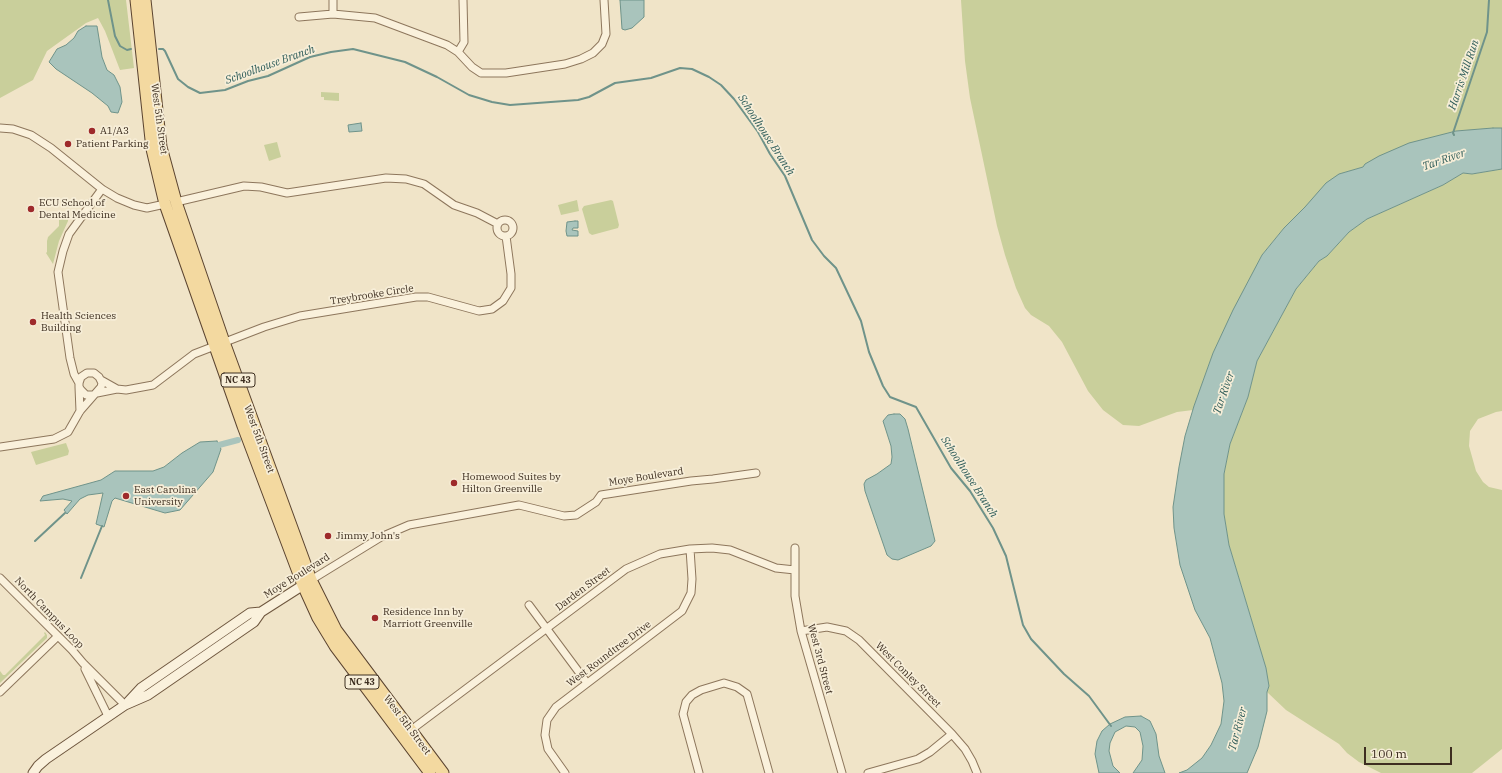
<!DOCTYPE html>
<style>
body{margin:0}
#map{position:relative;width:1502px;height:773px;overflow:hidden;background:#f0e4c8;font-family:"IBM Plex Serif",serif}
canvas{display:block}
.scale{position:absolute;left:1364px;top:747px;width:88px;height:18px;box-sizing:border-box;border:2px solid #3d2e20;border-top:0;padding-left:5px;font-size:12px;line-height:14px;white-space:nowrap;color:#3d2e20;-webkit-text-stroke:3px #f7eed8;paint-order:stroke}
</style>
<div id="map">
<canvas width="1502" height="773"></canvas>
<div class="scale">100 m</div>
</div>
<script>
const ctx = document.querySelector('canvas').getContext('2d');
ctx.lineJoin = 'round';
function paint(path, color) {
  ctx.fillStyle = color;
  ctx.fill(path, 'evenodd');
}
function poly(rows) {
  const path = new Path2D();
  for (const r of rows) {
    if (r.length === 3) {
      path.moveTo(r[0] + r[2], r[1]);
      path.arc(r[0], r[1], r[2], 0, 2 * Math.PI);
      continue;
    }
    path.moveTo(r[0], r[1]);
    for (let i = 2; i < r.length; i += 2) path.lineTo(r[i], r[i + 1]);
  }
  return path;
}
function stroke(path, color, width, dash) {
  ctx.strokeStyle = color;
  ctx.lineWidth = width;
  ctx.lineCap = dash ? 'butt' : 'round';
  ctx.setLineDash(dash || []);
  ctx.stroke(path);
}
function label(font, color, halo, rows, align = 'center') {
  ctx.font = font + ' "IBM Plex Serif",serif';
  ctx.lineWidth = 3.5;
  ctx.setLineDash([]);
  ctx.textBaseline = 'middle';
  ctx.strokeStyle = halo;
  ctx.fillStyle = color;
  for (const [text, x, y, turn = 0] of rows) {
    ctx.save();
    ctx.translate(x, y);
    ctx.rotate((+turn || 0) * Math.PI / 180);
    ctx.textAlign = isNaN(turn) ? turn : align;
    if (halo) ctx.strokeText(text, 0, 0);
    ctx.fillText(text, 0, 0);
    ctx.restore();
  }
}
paint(poly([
 [0,0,126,0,134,68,120,70,105,31,98,18,86,23,47,51,33,80,0,98],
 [961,0,1502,0,1502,128,1456,131,1436,138,1363,167,1340,174,1284,228,1262,255,1213,353,1193,410,1177,412,1139,426,1123,425,1103,410,1088,391,1062,342,1049,326,1031,315,1025,308,1016,288,1005,255,997,226,970,98,965,61],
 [321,92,339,93,339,101,324,100,324,97,321,97],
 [277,142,281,157,269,161,264,145],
 [1502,169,1502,411,1496,412,1478,419,1470,431,1469,446,1476,471,1483,482,1489,487,1502,490,1502,749,1472,773,1381,773,1359,762,1347,753,1339,744,1286,710,1267,692,1269,686,1266,668,1229,545,1224,514,1224,474,1230,444,1248,397,1257,361,1296,289,1319,261,1327,256,1349,232,1367,219,1443,185,1463,173,1472,174],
 [577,200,579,211,561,215,558,205],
 [611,200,613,201,619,225,618,228,592,235,589,233,582,209,584,206],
 [65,218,68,218,68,221,59,241,53,264,46,253,47,252,47,241,48,237,59,226,59,220],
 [66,443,69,451,68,455,36,465,31,452],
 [45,632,47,635,47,638,0,683,0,671,3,675,5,675,45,635,44,633]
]), '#c9cf9b');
const water = poly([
 [620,0,644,0,644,17,632,28,625,30,622,29,620,0],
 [86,26,97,26,102,57,107,70,114,75,120,87,122,102,118,113,111,112,108,106,92,93,56,69,49,62,57,49,66,45,74,38,78,31,86,26],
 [361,123,362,131,349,132,348,125,361,123],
 [1493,128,1502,128,1502,169,1472,174,1463,173,1443,185,1367,219,1349,232,1327,256,1319,261,1296,289,1257,361,1248,397,1230,444,1224,474,1224,514,1229,545,1266,668,1269,686,1267,692,1267,711,1258,747,1247,773,1179,773,1187,770,1202,758,1211,745,1221,724,1224,701,1222,683,1210,638,1195,610,1180,565,1174,528,1173,507,1179,467,1185,436,1194,406,1213,353,1233,310,1262,255,1284,228,1305,207,1326,183,1339,174,1363,167,1365,164,1379,156,1409,143,1456,131,1493,128],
 [575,221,578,221,578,228,573,228,572,230,578,231,578,236,567,236,566,231,567,222,575,221],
 [894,414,900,414,905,419,908,429,935,541,931,546,898,560,892,559,887,555,865,491,864,484,866,480,877,474,891,464,892,457,891,446,883,421,888,415,894,414],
 [217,441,221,449,213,472,180,510,165,513,115,498,112,501,104,527,96,524,103,493,88,495,80,499,67,514,64,510,72,501,63,499,40,501,43,496,101,480,115,471,153,471,164,467,182,453,200,442,217,441],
 [1141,716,1150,721,1156,734,1159,756,1165,773,1133,773,1142,760,1143,746,1140,732,1135,727,1126,726,1115,732,1110,743,1109,751,1113,766,1120,773,1099,773,1095,754,1097,741,1102,731,1110,724,1125,717,1141,716]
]);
paint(water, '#a9c4bc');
stroke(water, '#6f938a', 1);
stroke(poly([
 [108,0,115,36,120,46,127,50,131,49],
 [159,49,163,49,165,51,178,79,188,87,200,93,225,90,248,81,268,76,310,57,331,52,353,49,405,62,437,77,469,95,492,102,510,105,578,100,589,97,615,83,651,78,680,68,692,69,709,77,721,85,734,99,758,132,770,154,785,176,812,240,824,256,836,268,861,321,869,352,883,386,890,397,916,407,951,468,970,491,993,528,1006,556,1023,625,1031,639,1064,674,1089,696,1111,726],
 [1454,135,1453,133,1487,32,1489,0],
 [35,541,65,513],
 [81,578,102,526]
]), '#6f938a', 2);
stroke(poly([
 [219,445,238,440]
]), '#a9c4bc', 6);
const street = poly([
 [333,14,375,18,447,45,458,52,472,67,481,73,506,73,565,64,581,59,593,53,602,44,606,34,604,0],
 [299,17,333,14,333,0],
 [458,52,464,42,463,0],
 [0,128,13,129,31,135,51,148,102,189,117,198,134,205,147,208,165,204],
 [176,202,244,186,261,187,287,193,386,178,406,179,424,184,454,205,477,213,498,224],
 [505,228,8],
 [101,380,117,389],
 [79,383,74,374,70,358,58,272,63,251,69,234,102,189],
 [79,387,80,411],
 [97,393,117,389,126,390,153,385,194,354,264,327,300,316,416,297,428,297,479,311,492,309,503,301,511,288,511,274,506,236],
 [0,447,54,439,68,432,80,411,101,387,102,383,99,377,94,373,87,373,81,377,79,383,79,387,81,390,86,395,93,395],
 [795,548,795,596,801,631,842,773],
 [0,578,72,650,83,663,125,705],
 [311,580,381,537,409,525,519,505,564,516,576,515,596,502,601,495,691,481,713,479,756,473],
 [529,605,587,683],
 [801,631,827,627,846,631,859,640,952,734,965,749,972,761,977,773],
 [85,669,108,716],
 [0,692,58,636],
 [411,730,626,569,660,554,690,549,712,548,730,550,776,568,795,570],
 [565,773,548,749,545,735,547,720,556,707,682,611,691,593,692,579,690,549],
 [699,773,683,714,686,702,692,695,701,690,724,683,737,687,747,694,769,773],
 [868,773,918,759,930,752,952,734]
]);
const secondary = poly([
 [128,702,141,688,250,613,261,612],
 [33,773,38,766,46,759,125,705,148,695,254,622,261,612,308,582]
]);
const primary = poly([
 [136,0,152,149,165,204,243,426,303,585,318,618,335,646,430,773],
 [145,0,161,147,176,202,224,342,311,580,336,630,443,773]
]);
stroke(street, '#8d765c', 9);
stroke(secondary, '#6f573f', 11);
stroke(primary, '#5b4430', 13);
stroke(street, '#faf1dc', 7);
stroke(secondary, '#faf1dc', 9);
stroke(primary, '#f3d9a0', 11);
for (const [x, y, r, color] of [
 [92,131,4,"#9e2a2b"],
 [68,144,4,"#9e2a2b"],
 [31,209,4,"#9e2a2b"],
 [33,322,4,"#9e2a2b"],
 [454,483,4,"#9e2a2b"],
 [126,496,4,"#9e2a2b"],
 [328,536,4,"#9e2a2b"],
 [375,618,4,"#9e2a2b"]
]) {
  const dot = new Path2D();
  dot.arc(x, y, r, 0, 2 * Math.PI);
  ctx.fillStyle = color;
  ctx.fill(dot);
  stroke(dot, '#f7eed8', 1.5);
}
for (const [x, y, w] of [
 [238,380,34],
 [362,682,34]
]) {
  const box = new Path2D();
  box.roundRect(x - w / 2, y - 7, w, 14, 3);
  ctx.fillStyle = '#f7eed8';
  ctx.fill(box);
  stroke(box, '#3d2e20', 1);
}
label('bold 9px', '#3d2e20', null, [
 ["NC 43",238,380],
 ["NC 43",362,682]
]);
label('10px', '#3d2e20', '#f7eed8', [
 ["West 5th Street",159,119,82],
 ["Treybrooke Circle",372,295,-9],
 ["West 5th Street",259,439,70],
 ["Moye Boulevard",646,477,-9],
 ["Moye Boulevard",297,576,-32],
 ["Darden Street",583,589,-37],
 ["North Campus Loop",49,613,46],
 ["West Roundtree Drive",609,654,-37],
 ["West 3rd Street",820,659,75],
 ["West Conley Street",908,675,45],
 ["West 5th Street",407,725,53]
]);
label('10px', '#3d2e20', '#f7eed8', [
 ["A1/A3",100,131],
 ["Patient Parking",76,144],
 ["ECU School of",39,203],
 ["Dental Medicine",39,215],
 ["Health Sciences",41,316],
 ["Building",41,328],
 ["Homewood Suites by",462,477],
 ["Hilton Greenville",462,489],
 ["East Carolina",134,490],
 ["University",134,502],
 ["Jimmy John's",336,536],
 ["Residence Inn by",383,612],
 ["Marriott Greenville",383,624]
], 'left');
label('italic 11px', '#2f5d5a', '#f7eed8', [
 ["Schoolhouse Branch",270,65,-20],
 ["Harris Mill Run",1464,75,-71],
 ["Schoolhouse Branch",766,135,57],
 ["Tar River",1444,160,-19],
 ["Tar River",1224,393,-71],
 ["Schoolhouse Branch",969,477,57],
 ["Tar River",1238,729,-75]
]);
</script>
